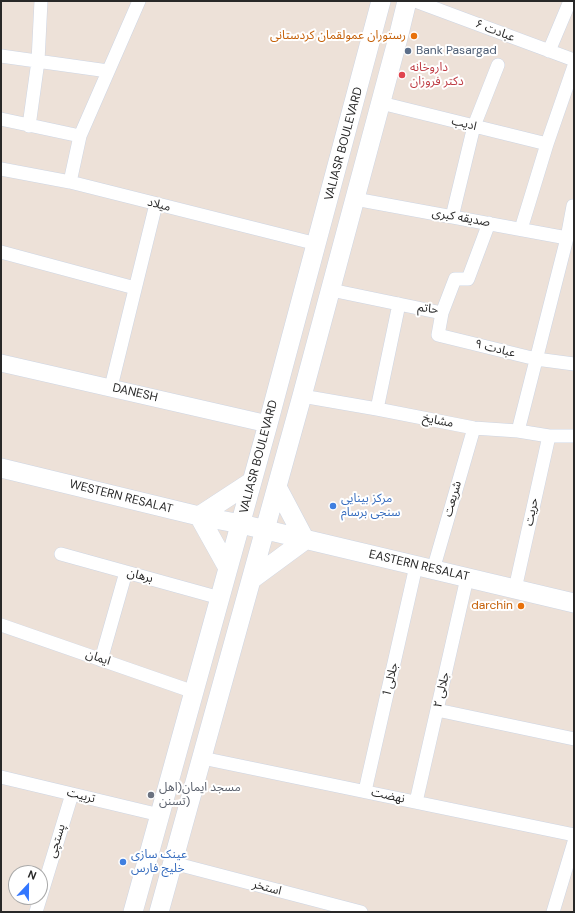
<!DOCTYPE html>
<meta charset="utf-8">
<style>
body{margin:0}
#map{position:relative;width:575px;height:913px;overflow:hidden;background:#ede1d8;font-family:"DM Sans",sans-serif}
canvas{display:block}
.frame{position:absolute;inset:0;border:2px solid #282828;pointer-events:none}
.north{position:absolute;left:8px;top:865px;width:40px;height:40px;box-sizing:border-box;background:#fff;border:1px solid #a9a9a9;border-radius:50%;rotate:22deg;font-size:11px;font-weight:700;line-height:16px;text-align:center;color:#282828}
.north::after{content:'';display:block;margin:auto;width:14px;height:18px;background:#37f;clip-path:polygon(50% 0,100% 100%,50% 72%,0 100%)}
</style>
<div id="map">
<canvas width="575" height="913"></canvas>
<div class="frame"></div>
<div class="north">N</div>
</div>
<script>
const ctx = document.querySelector('canvas').getContext('2d');
ctx.lineJoin = 'round';
function poly(rows) {
  const path = new Path2D();
  for (const r of rows) {
    path.moveTo(r[0], r[1]);
    for (let i = 2; i < r.length; i += 2) path.lineTo(r[i], r[i + 1]);
  }
  return path;
}
function stroke(path, color, width, dash) {
  ctx.strokeStyle = color;
  ctx.lineWidth = width;
  ctx.lineCap = dash ? 'butt' : 'round';
  ctx.setLineDash(dash || []);
  ctx.stroke(path);
}
function label(font, color, halo, rows, align = 'center') {
  ctx.font = font + ' "DM Sans","Noto Sans Arabic",sans-serif';
  ctx.lineWidth = 4;
  ctx.setLineDash([]);
  ctx.textBaseline = 'middle';
  ctx.strokeStyle = halo;
  ctx.fillStyle = color;
  for (const [text, x, y, turn = 0] of rows) {
    ctx.save();
    ctx.translate(x, y);
    ctx.rotate((+turn || 0) * Math.PI / 180);
    ctx.textAlign = isNaN(turn) ? turn : align;
    if (halo) ctx.strokeText(text, 0, 0);
    ctx.fillText(text, 0, 0);
    ctx.restore();
  }
}
const minor = poly([
 [415,1,574,60],
 [549,51,570,1],
 [1,56,108,71],
 [381,103,547,144],
 [1,119,80,136],
 [29,126,38,61,41,1],
 [1,169,70,182,317,244],
 [70,182,80,136,139,1],
 [355,199,567,238],
 [452,217,474,126,498,65],
 [521,229,547,144,574,66],
 [1,252,135,288],
 [331,290,442,313,455,279,468,279,489,223],
 [442,313,438,335,536,359,574,364],
 [111,387,156,204],
 [302,396,377,409,474,428,518,431,549,436,574,436],
 [377,409,399,304],
 [518,431,567,238,573,206,574,206],
 [61,554,220,598],
 [433,570,474,428],
 [515,589,549,436],
 [1,625,194,692],
 [101,660,126,572],
 [437,710,574,739],
 [202,758,574,835],
 [1,777,160,815],
 [365,791,416,566],
 [416,802,467,578],
 [173,863,361,912],
 [36,912,72,794],
 [553,912,574,842]
]);
const tertiary = poly([
 [1,363,268,424]
]);
const secondary = poly([
 [1,468,199,516,241,524,574,603],
 [228,568,199,516,251,482],
 [252,579,305,540,277,487],
 [133,912,268,424,381,1],
 [159,912,302,396,398,38,407,1]
]);
stroke(minor, '#cdd5e3', 14);
stroke(tertiary, '#cdd5e3', 18);
stroke(secondary, '#cdd5e3', 20);
stroke(minor, '#fff', 13);
stroke(tertiary, '#fff', 17);
stroke(secondary, '#fff', 19);
for (const [x, y, r, color] of [
 [414,36,4,"#e8710a"],
 [408,51,4,"#5c6f8a"],
 [402,75,4,"#e0444e"],
 [333,506,4,"#3f7fe0"],
 [521,606,4,"#e8710a"],
 [151,795,4,"#6b7280"],
 [123,862,4,"#3f7fe0"]
]) {
  const dot = new Path2D();
  dot.arc(x, y, r, 0, 2 * Math.PI);
  ctx.fillStyle = color;
  ctx.fill(dot);
  stroke(dot, '#fff', 1.5);
}
label('12px', '#282828', '#fff', [
 ["عبادت ۶",495,31,21],
 ["ادیب",464,124,14],
 ["VALIASR BOULEVARD",344,144,-75],
 ["میلاد",159,205,14],
 ["صدیقه کبری",461,218,10],
 ["حاتم",428,309,8],
 ["عبادت ۹",495,349,14],
 ["DANESH",135,393,13],
 ["مشایخ",438,421,11],
 ["VALIASR BOULEVARD",259,457,-75],
 ["WESTERN RESALAT",121,497,14],
 ["شریعت",453,499,-74],
 ["حریت",532,512,-78],
 ["EASTERN RESALAT",419,566,13],
 ["برهان",140,576,15],
 ["ایمان",98,658,19],
 ["جلالی 1",391,679,-77],
 ["جلالی ۲",442,690,-77],
 ["تربیت",81,796,14],
 ["نهضت",388,796,12],
 ["پستچی",57,841,-73],
 ["استخر",267,888,15]
]);
label('12px', '#c56008', '#fff', [
 ["رستوران عمولقمان کردستانی",406,36],
 ["darchin",513,606]
], 'right');
label('12px', '#4e5e75', '#fff', [
 ["Bank Pasargad",416,51]
], 'left');
label('12px', '#be3a42', '#fff', [
 ["داروخانه",410,68],
 ["دکتر فروزان",410,82]
], 'left');
label('12px', '#366cbe', '#fff', [
 ["مرکز بینایی",341,499],
 ["سنجی برسام",341,513],
 ["عینک سازی",131,855],
 ["خلیج فارس",131,869]
], 'left');
label('12px', '#5b616d', '#fff', [
 ["مسجد ایمان(اهل",159,788],
 ["تسنن)",159,802]
], 'left');
</script>
